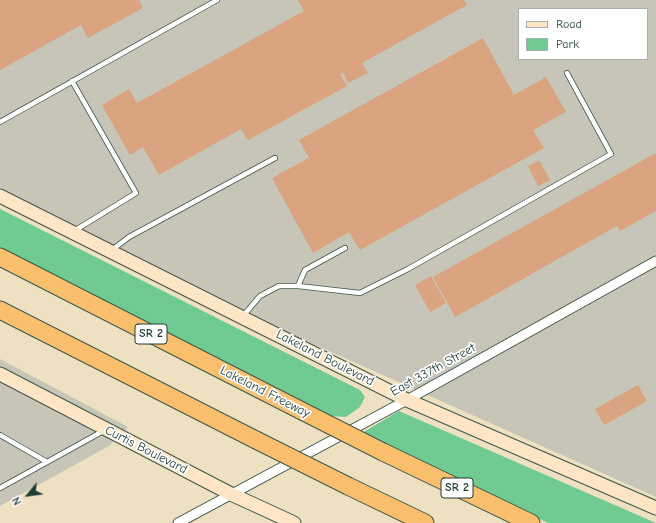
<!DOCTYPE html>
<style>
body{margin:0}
#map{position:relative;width:656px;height:523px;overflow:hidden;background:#eee1c2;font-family:"Comic Neue",sans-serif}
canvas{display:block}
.legend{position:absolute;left:518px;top:8px;width:130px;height:52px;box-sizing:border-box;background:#fff;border:1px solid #a5b1ae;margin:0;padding:5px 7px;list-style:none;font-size:12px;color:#1f3d34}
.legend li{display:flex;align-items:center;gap:8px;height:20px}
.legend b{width:20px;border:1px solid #a5b1ae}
.north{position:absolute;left:8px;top:475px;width:40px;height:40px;-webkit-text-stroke:3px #fff;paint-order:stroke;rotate:241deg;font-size:11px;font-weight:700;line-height:16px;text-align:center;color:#1f3d34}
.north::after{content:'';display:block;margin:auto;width:14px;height:18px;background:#1f3d34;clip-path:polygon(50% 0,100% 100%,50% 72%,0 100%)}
</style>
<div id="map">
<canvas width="656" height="523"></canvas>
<ul class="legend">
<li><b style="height:5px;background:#fde5c5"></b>Road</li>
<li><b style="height:11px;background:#70cb92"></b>Park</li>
</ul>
<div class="north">N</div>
</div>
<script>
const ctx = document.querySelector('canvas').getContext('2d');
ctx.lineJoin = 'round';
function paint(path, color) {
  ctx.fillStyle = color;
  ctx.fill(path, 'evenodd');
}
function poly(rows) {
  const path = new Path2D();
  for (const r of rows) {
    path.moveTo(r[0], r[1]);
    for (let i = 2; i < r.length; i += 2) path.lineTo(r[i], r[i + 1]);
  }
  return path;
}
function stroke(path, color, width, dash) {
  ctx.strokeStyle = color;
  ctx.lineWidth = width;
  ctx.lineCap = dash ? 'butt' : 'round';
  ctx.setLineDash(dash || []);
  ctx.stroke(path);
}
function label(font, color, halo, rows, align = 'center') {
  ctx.font = font + ' "Comic Neue",sans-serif';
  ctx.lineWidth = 3.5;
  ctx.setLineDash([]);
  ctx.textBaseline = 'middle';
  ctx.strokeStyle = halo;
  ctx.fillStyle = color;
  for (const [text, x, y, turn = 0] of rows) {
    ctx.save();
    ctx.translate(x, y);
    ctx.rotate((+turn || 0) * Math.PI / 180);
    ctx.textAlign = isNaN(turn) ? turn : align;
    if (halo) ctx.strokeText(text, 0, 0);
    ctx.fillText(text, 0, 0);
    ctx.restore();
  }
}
paint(poly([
 [0,0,656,0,656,497,302,339,0,188],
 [519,9,647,9,647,59,519,59],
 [0,359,128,427,109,446,0,506]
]), '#c7c5b8');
paint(poly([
 [0,209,360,390,365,397,360,407,346,417,331,416,0,250],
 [399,411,656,523,548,523,362,433]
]), '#70cb92');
paint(poly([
 [0,0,139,0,143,8,88,38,81,25,0,70],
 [298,0,464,0,467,5,362,63,368,73,348,83,343,73,340,74,347,86,248,140,241,129,159,175,143,147,130,155,102,105,129,89,137,103,304,11],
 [483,38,514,95,546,77,566,112,533,130,544,148,360,250,349,232,313,253,272,178,309,158,299,140],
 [656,153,656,211,620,231,617,226,455,317,433,277],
 [539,160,550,180,538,186,528,166],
 [431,276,446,303,430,312,415,285],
 [638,385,647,401,604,425,595,409]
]), '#d9a47f');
const lane = poly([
 [72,81,136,193,74,231],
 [0,122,217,0],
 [112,250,129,237,275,158],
 [298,286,305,270,345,248],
 [243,316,260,296,279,286,298,286,360,293,408,269,611,154,567,73],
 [0,435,47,462],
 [0,488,105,430]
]);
const street = poly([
 [178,523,407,400,656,261]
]);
const secondary = poly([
 [0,196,407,400,656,508],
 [0,374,231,494,294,523]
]);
const highway = poly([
 [0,257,302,411],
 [0,310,256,440],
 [383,452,531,523],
 [348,486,425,523]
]);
stroke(lane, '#3e5649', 6);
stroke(street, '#3e5649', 11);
stroke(secondary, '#3e5649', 15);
stroke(highway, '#3e5649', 19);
stroke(lane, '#fff', 4.5);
stroke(street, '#fff', 9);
stroke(secondary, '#fde5c5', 13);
stroke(highway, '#f9bf6d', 17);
const highwayBridge = poly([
 [302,411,383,452],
 [256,440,348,486]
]);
stroke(highwayBridge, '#3e5649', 19, []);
stroke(highwayBridge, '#f9bf6d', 17);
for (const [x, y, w] of [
 [151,334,32],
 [457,488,32]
]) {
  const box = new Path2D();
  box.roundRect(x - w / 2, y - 10, w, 20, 3);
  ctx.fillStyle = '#fff';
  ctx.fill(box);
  stroke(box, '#1f3d34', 1);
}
label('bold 12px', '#1f3d34', null, [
 ["SR 2",151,334],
 ["SR 2",457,488]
]);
label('13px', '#1f3d34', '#fff', [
 ["Lakeland Boulevard",325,358,27],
 ["East 337th Street",433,370,-29],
 ["Lakeland Freeway",265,392,27],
 ["Curtis Boulevard",146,450,27]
]);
</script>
